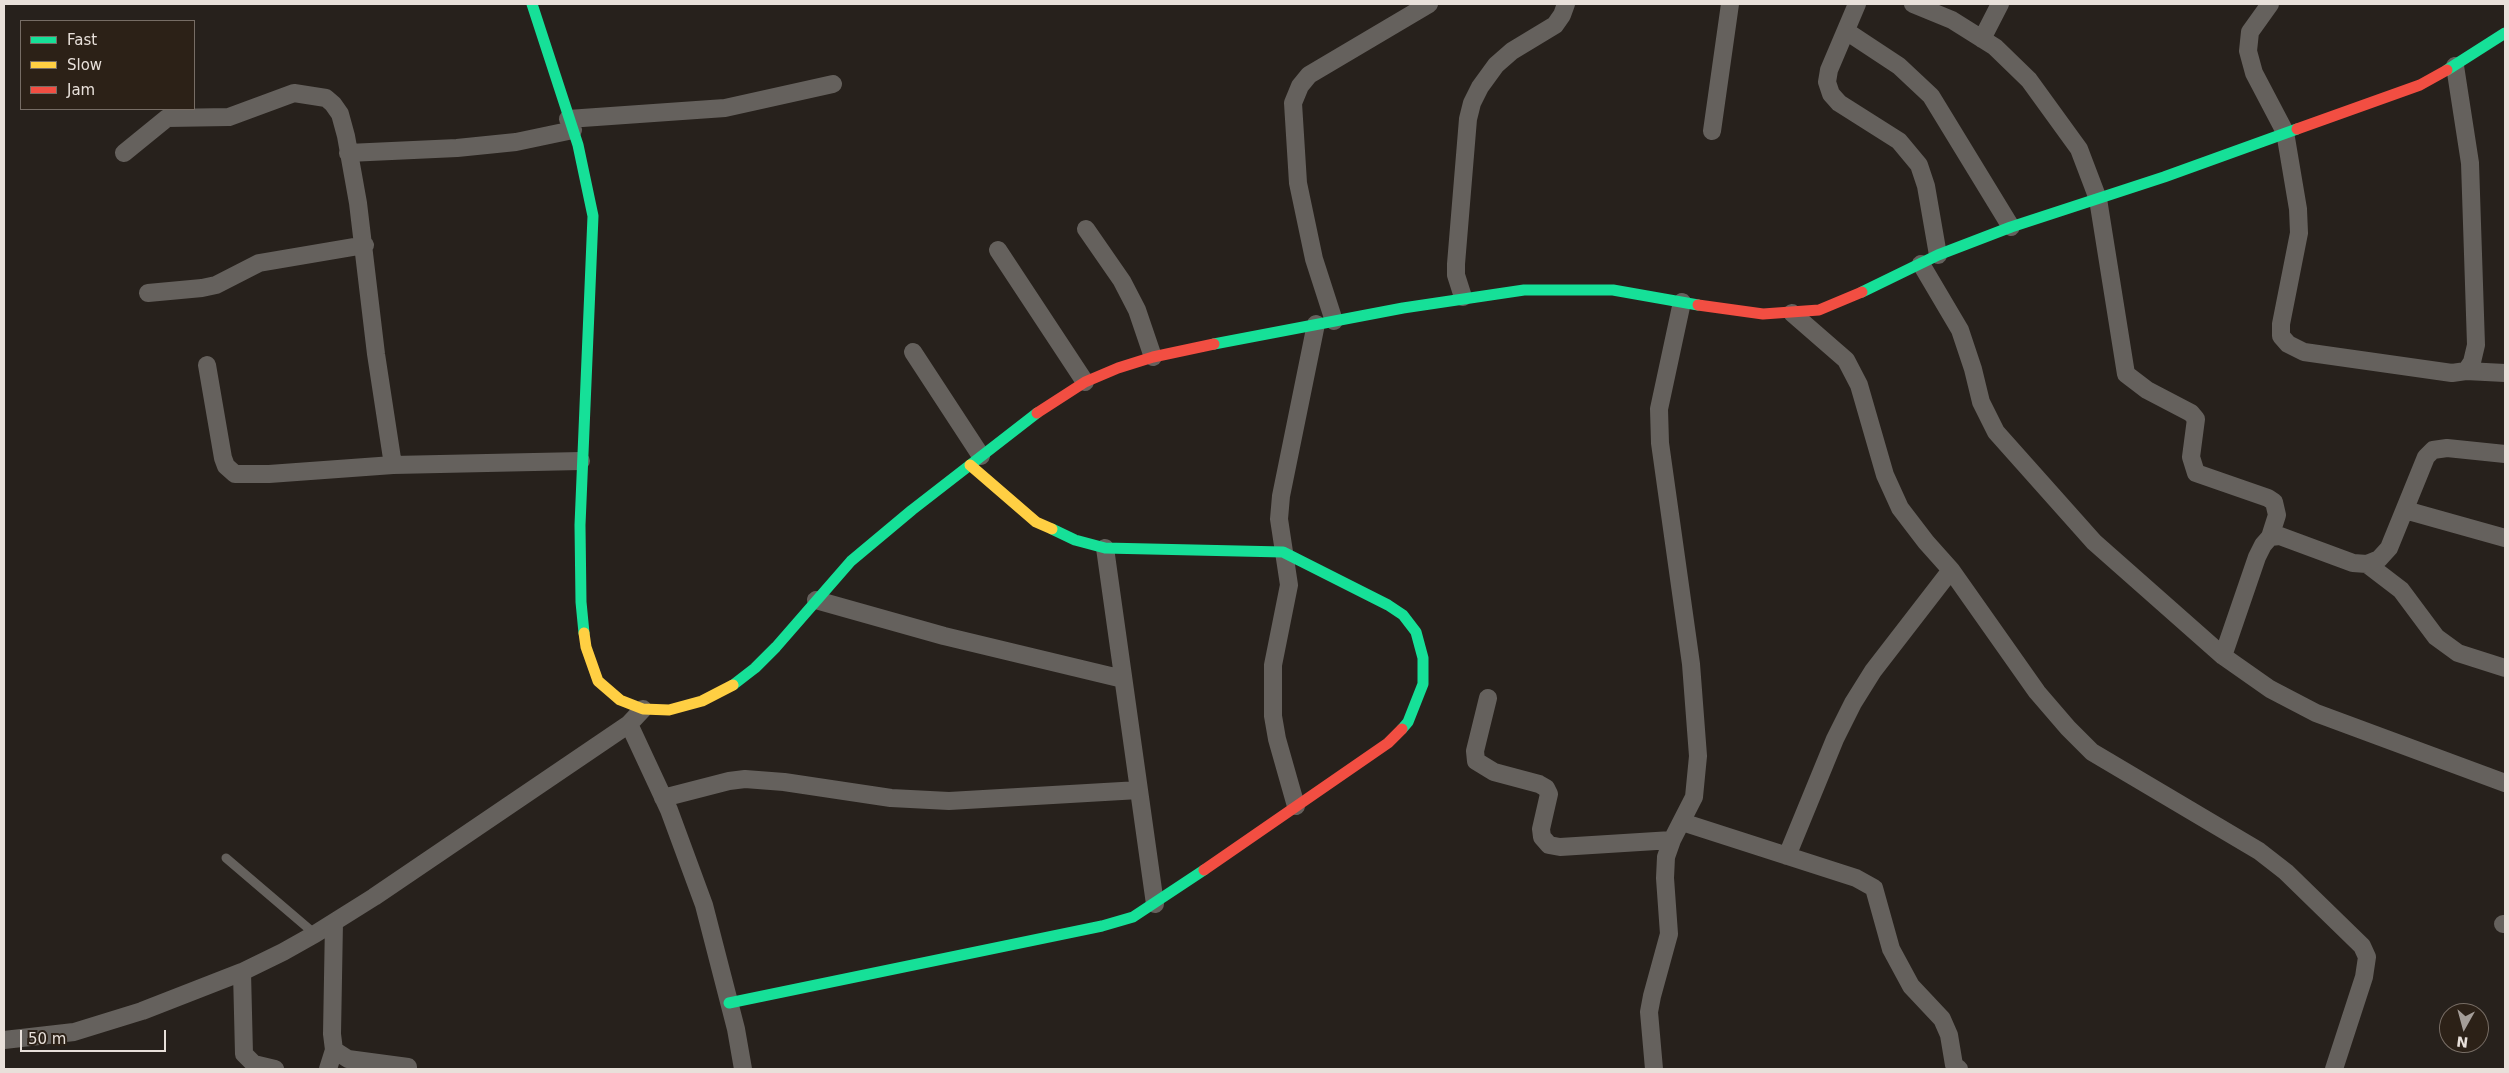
<!DOCTYPE html>
<style>
body{margin:0}
#map{position:relative;width:2509px;height:1073px;overflow:hidden;background:#27211c;font-family:"DejaVu Sans",sans-serif}
canvas{display:block}
.frame{position:absolute;inset:0;border:5px solid #e8e0da;pointer-events:none}
.legend{position:absolute;left:20px;top:20px;width:175px;height:90px;box-sizing:border-box;background:#2c2117;border:1px solid #776d65;margin:0;padding:6px 9px;list-style:none;font-size:15px;color:#e8e0da}
.legend li{display:flex;align-items:center;gap:10px;height:25px}
.legend b{width:25px;border:1px solid #776d65}
.north{position:absolute;left:2439px;top:1003px;width:50px;height:50px;box-sizing:border-box;background:#2c2117;border:1px solid #776d65;border-radius:50%;rotate:187deg;font-size:14px;font-weight:700;line-height:20px;text-align:center;color:#e8e0da}
.north::after{content:'';display:block;margin:auto;width:18px;height:22px;background:#a49d98;clip-path:polygon(50% 0,100% 100%,50% 72%,0 100%)}
.scale{position:absolute;left:20px;top:1030px;width:146px;height:22px;box-sizing:border-box;border:2px solid #e8e0da;border-top:0;padding-left:6px;font-size:15px;line-height:18px;white-space:nowrap;color:#e8e0da;-webkit-text-stroke:4px #2c2117;paint-order:stroke}
</style>
<div id="map">
<canvas width="2509" height="1073"></canvas>
<div class="frame"></div>
<ul class="legend">
<li><b style="height:6px;background:#16e098"></b>Fast</li>
<li><b style="height:6px;background:#ffcf43"></b>Slow</li>
<li><b style="height:6px;background:#f24e42"></b>Jam</li>
</ul>
<div class="north">N</div>
<div class="scale">50 m</div>
</div>
<script>
const ctx = document.querySelector('canvas').getContext('2d');
ctx.lineJoin = 'round';
function poly(rows) {
  const path = new Path2D();
  for (const r of rows) {
    path.moveTo(r[0], r[1]);
    for (let i = 2; i < r.length; i += 2) path.lineTo(r[i], r[i + 1]);
  }
  return path;
}
function stroke(path, color, width, dash) {
  ctx.strokeStyle = color;
  ctx.lineWidth = width;
  ctx.lineCap = dash ? 'butt' : 'round';
  ctx.setLineDash(dash || []);
  ctx.stroke(path);
}
stroke(poly([
 [226,858,315,934]
]), '#65615d', 9);
stroke(poly([
 [1857,4,1829,70,1827,82,1831,94,1839,103,1899,141,1919,165,1926,186,1938,255],
 [1913,4,1952,20,1995,47,2029,80,2079,149,2098,199,2126,374,2147,390,2191,413,2196,419,2191,457,2196,473,2268,498,2274,502,2277,515,2270,537],
 [2270,4,2250,32,2248,51,2254,73,2285,132,2298,209,2299,233,2281,324,2281,336,2288,344,2304,352,2452,373,2466,371,2472,362,2476,345,2470,163,2455,66],
 [1846,31,1899,66,1931,96,2011,227],
 [1982,39,2000,4],
 [568,119,725,108,833,84],
 [1712,131,1730,4],
 [124,153,167,118,229,117,294,93,326,98,333,104,340,114,346,136,358,203,376,354,393,465],
 [348,153,457,148,516,142,573,130],
 [1086,229,1122,281,1137,310,1153,357],
 [998,250,1085,382],
 [1921,264,1960,330,1973,369,1981,402,1996,432,2094,542,2223,656,2270,689,2316,713,2505,783],
 [148,293,202,288,216,285,259,263,365,245],
 [1463,297,1456,275,1456,264,1468,119,1472,103,1480,87,1496,65,1512,51,1555,25,1562,15,1566,4],
 [1792,313,1846,360,1859,385,1885,475,1900,508,1926,542,1951,570,2037,692,2068,728,2092,752,2259,851,2286,872,2362,946,2367,957,2364,977,2334,1069],
 [1334,321,1314,259,1298,183,1293,103,1300,86,1309,75,1429,4],
 [913,352,981,456],
 [207,365,223,458,226,466,235,474,269,474,393,465,581,461],
 [2466,371,2505,373],
 [2405,510,2505,538],
 [1105,548,1155,904],
 [2367,564,2401,590,2436,637,2458,653,2505,668],
 [816,600,944,636,1123,679],
 [2223,656,2257,557,2263,545,2270,537,2280,536,2353,563,2367,564,2379,559,2389,548,2426,457,2433,450,2447,448,2505,454],
 [1488,698,1475,751,1476,761,1494,772,1539,784,1546,788,1549,794,1541,829,1542,837,1549,845,1560,847,1672,840],
 [629,724,669,810,704,905,736,1029,743,1069],
 [663,798,729,781,745,779,784,782,891,798,949,801,1139,790],
 [1296,806,1277,739,1273,716,1273,665,1289,585,1279,519,1281,496,1316,324],
 [1682,822,1856,878,1874,888,1891,949,1911,986,1942,1019,1949,1035,1954,1065,1959,1069],
 [1787,856,1835,739,1853,703,1873,671,1951,570],
 [334,922,332,1034,334,1050,348,1059,408,1067],
 [2503,924,2505,924],
 [242,972,244,1054,254,1064,275,1069],
 [4,1040,74,1032,142,1011,242,972,283,952,315,934,374,897,629,724,643,709],
 [328,1069,334,1050],
 [1654,1069,1649,1012,1652,996,1669,934,1665,878,1666,857,1672,840,1694,797,1698,756,1691,664,1660,443,1659,409,1682,302]
]), '#65615d', 18);
stroke(poly([
 [532,4,578,145,593,216,580,525,581,602,584,633],
 [2447,70,2505,33],
 [1862,292,1938,255,2011,227,2164,177,2297,129],
 [1214,344,1403,308,1524,290,1613,290,1698,305],
 [1052,529,1075,540,1105,548,1283,552,1388,605,1403,615,1416,632,1423,658,1423,684,1408,722,1402,729],
 [733,685,755,668,776,647,851,561,912,510,1037,413],
 [729,1003,1102,926,1133,917,1204,870]
]), '#16e098', 11);
stroke(poly([
 [970,465,1036,522,1052,529],
 [584,633,586,647,598,681,620,700,643,709,669,710,702,701,733,685]
]), '#ffcf43', 11);
stroke(poly([
 [2297,129,2420,85,2447,70],
 [1698,305,1763,314,1819,310,1862,292],
 [1037,413,1085,382,1118,368,1153,357,1214,344],
 [1204,870,1388,743,1402,729]
]), '#f24e42', 11);
</script>
